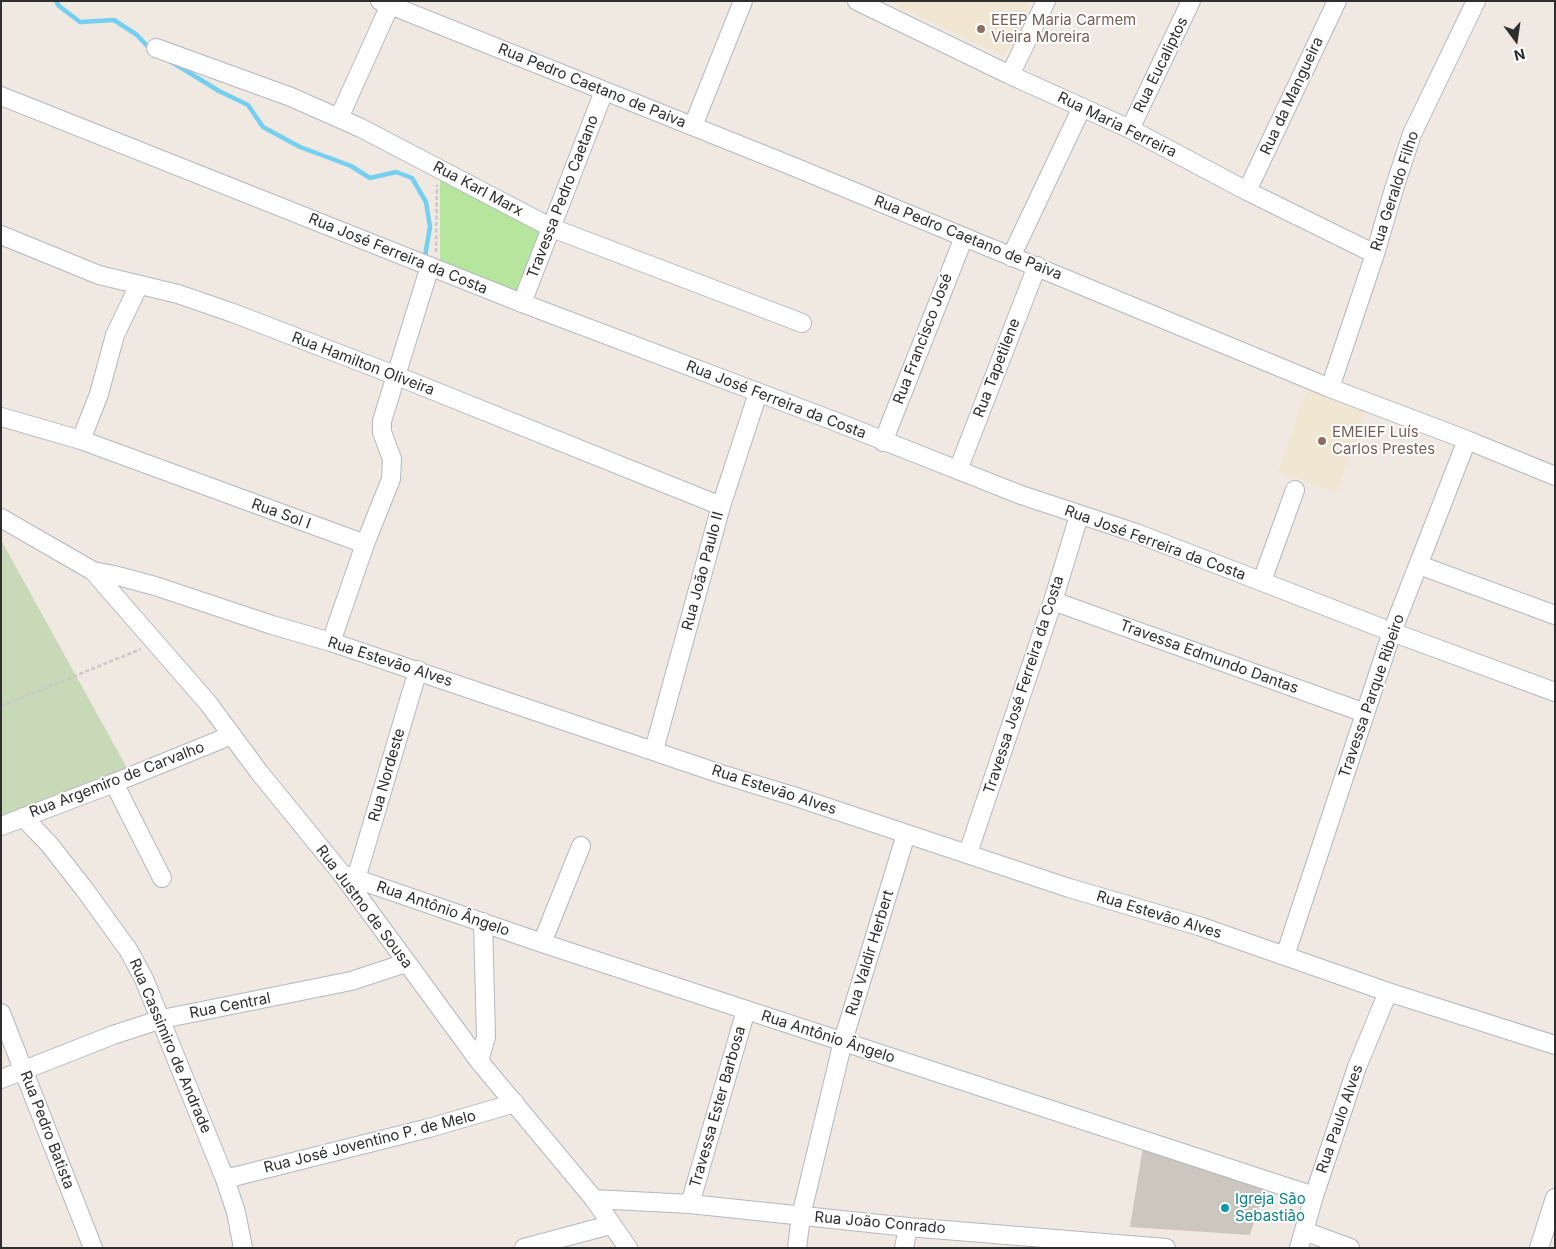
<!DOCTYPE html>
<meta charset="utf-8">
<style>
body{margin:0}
#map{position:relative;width:1556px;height:1249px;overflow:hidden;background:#efe9e1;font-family:Inter,sans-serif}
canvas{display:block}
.frame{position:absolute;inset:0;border:2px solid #2e2e2e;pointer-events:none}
.north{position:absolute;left:1491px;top:15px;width:50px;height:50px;-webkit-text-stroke:4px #fff;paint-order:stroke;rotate:166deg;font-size:14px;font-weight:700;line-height:20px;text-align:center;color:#2e2e2e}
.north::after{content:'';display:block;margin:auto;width:18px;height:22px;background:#2e2e2e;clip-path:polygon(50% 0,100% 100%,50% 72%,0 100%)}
</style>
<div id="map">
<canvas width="1556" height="1249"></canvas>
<div class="frame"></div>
<div class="north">N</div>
</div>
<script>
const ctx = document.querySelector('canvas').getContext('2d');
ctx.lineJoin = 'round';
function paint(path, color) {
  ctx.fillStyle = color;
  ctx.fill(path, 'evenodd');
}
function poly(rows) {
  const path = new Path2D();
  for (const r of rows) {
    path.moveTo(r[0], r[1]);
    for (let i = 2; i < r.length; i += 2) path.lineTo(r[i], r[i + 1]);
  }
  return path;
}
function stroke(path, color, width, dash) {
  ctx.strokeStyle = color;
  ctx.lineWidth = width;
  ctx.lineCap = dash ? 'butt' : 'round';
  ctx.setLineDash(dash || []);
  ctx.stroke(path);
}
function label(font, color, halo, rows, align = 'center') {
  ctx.font = font + ' Inter,sans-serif';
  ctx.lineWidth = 4;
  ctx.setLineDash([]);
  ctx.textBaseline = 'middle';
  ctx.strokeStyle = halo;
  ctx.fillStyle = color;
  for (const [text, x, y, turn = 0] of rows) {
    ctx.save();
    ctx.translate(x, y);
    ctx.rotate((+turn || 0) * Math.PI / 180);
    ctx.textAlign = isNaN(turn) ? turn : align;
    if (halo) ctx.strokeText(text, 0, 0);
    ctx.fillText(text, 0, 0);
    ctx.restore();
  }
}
paint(poly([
 [887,1,1031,1,1004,57],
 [1308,387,1366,409,1337,492,1278,472]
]), '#f0e6d1');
paint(poly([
 [440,176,540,229,542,237,522,289,508,293,440,265]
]), '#b6e59e');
paint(poly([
 [1,540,127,768,1,818]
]), '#c8d9b8');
stroke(poly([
 [56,1,59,6,80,22,114,20,137,35,150,49],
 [170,61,219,91,248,105,263,127,300,147,351,166,370,178,396,172,412,178,426,202,430,227,425,256]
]), '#75cff0', 4.5);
paint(poly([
 [1143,1147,1265,1187,1250,1235,1130,1227]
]), '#cbc7bf');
const minor = poly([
 [380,1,792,166,1330,388,1467,440,1555,476],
 [857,1,1010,75,1130,129,1247,191,1375,254],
 [156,48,291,97,361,128,552,228,802,323],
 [1010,75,1046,1],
 [1,96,522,303,834,421,1021,495,1136,533,1392,632,1555,692],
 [339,118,390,5],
 [693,126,743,1],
 [1130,129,1191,1],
 [1247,191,1337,1],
 [1,235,99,275,178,294,233,313,397,376,721,506],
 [1011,257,1082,107],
 [522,303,604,91],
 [1330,388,1375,254,1394,189,1412,134,1476,1],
 [1,417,81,440,365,544],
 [81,440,99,394,115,335,139,285],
 [883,442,964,237],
 [958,470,1037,266],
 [1,518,93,571,114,575,155,586,272,625,331,642,721,774,793,796,1069,888,1199,926,1388,992,1555,1045],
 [1419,565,1555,615],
 [93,571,208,703,259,772,342,874,479,1061,594,1199,628,1248],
 [1262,581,1295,490],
 [1053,601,1365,713],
 [331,642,365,544,391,479,392,459,382,432,382,421,430,266],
 [654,750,721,506,758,393],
 [114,783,162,878],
 [23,817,49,844,85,890,129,951,144,979,225,1179,236,1212,243,1248],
 [1,826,114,783,232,735],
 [968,853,1053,601,1079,516],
 [342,874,542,943,1314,1196],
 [356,879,418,670],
 [542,943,581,846],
 [1285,956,1392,632,1467,440],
 [1,1013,93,1248],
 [479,1061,486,1037,483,922],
 [1,1079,113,1035,162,1019,351,981,406,963],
 [225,1179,429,1128,515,1103],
 [594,1199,690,1204,908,1227,1166,1248],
 [690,1204,746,1010],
 [1304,1231,1350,1248],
 [524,1248,610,1225],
 [797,1248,801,1216,843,1041,906,834],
 [904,1248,908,1227],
 [1299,1248,1314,1196,1357,1067,1388,992],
 [1539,1248,1555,1198]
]);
stroke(minor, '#b4b7c1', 20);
stroke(poly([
 [436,252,437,185],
 [1,706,141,649]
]), '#c9c9c9', 2.5, [4, 2.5]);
stroke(minor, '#fff', 18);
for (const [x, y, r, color] of [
 [981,29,5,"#8d6e63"],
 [1322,441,5,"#8d6e63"],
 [1225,1208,5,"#0f9aa8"]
]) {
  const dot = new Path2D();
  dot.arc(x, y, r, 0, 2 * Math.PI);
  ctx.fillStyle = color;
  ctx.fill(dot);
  stroke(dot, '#fff', 2);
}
label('15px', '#785e54', '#fff', [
 ["EEEP Maria Carmem",991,20],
 ["Vieira Moreira",991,37],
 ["EMEIEF Luís",1332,432],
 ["Carlos Prestes",1332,449]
], 'left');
label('15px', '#2e2e2e', '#fff', [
 ["Rua Eucaliptos",1161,65,-64],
 ["Rua Pedro Caetano de Paiva",592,86,22],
 ["Rua da Mangueira",1292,96,-65],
 ["Rua Maria Ferreira",1117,125,26],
 ["Rua Karl Marx",478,189,28],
 ["Rua Geraldo Filho",1395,191,-72],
 ["Travessa Pedro Caetano",563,197,-69],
 ["Rua Pedro Caetano de Paiva",968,238,22],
 ["Rua José Ferreira da Costa",398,254,22],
 ["Rua Francisco José",923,339,-69],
 ["Rua Hamilton Oliveira",363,364,21],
 ["Rua Tapetilene",997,368,-69],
 ["Rua José Ferreira da Costa",776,400,21],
 ["Rua Sol I",281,514,20],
 ["Rua José Ferreira da Costa",1155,543,20],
 ["Rua João Paulo II",703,571,-75],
 ["Travessa Edmundo Dantas",1209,657,20],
 ["Rua Estevão Alves",390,662,18],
 ["Travessa José Ferreira da Costa",1024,685,-72],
 ["Travessa Parque Ribeiro",1372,696,-71],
 ["Rua Nordeste",387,775,-74],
 ["Rua Argemiro de Carvalho",117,780,-21],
 ["Rua Estevão Alves",774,790,18],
 ["Rua Justno de Sousa",364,907,53],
 ["Rua Antônio Ângelo",443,909,19],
 ["Rua Estevão Alves",1159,915,17],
 ["Rua Valdir Herbert",870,953,-73],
 ["Rua Central",230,1006,-11],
 ["Rua Antônio Ângelo",828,1037,18],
 ["Rua Cassimiro de Andrade",170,1046,67],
 ["Travessa Ester Barbosa",718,1107,-74],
 ["Rua Paulo Alves",1340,1119,-71],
 ["Rua Pedro Batista",47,1130,69],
 ["Rua José Joventino P. de Melo",370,1142,-14],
 ["Rua João Conrado",880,1223,5]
]);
label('15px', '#0d838f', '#fff', [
 ["Igreja São",1235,1199],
 ["Sebastião",1235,1216]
], 'left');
</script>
